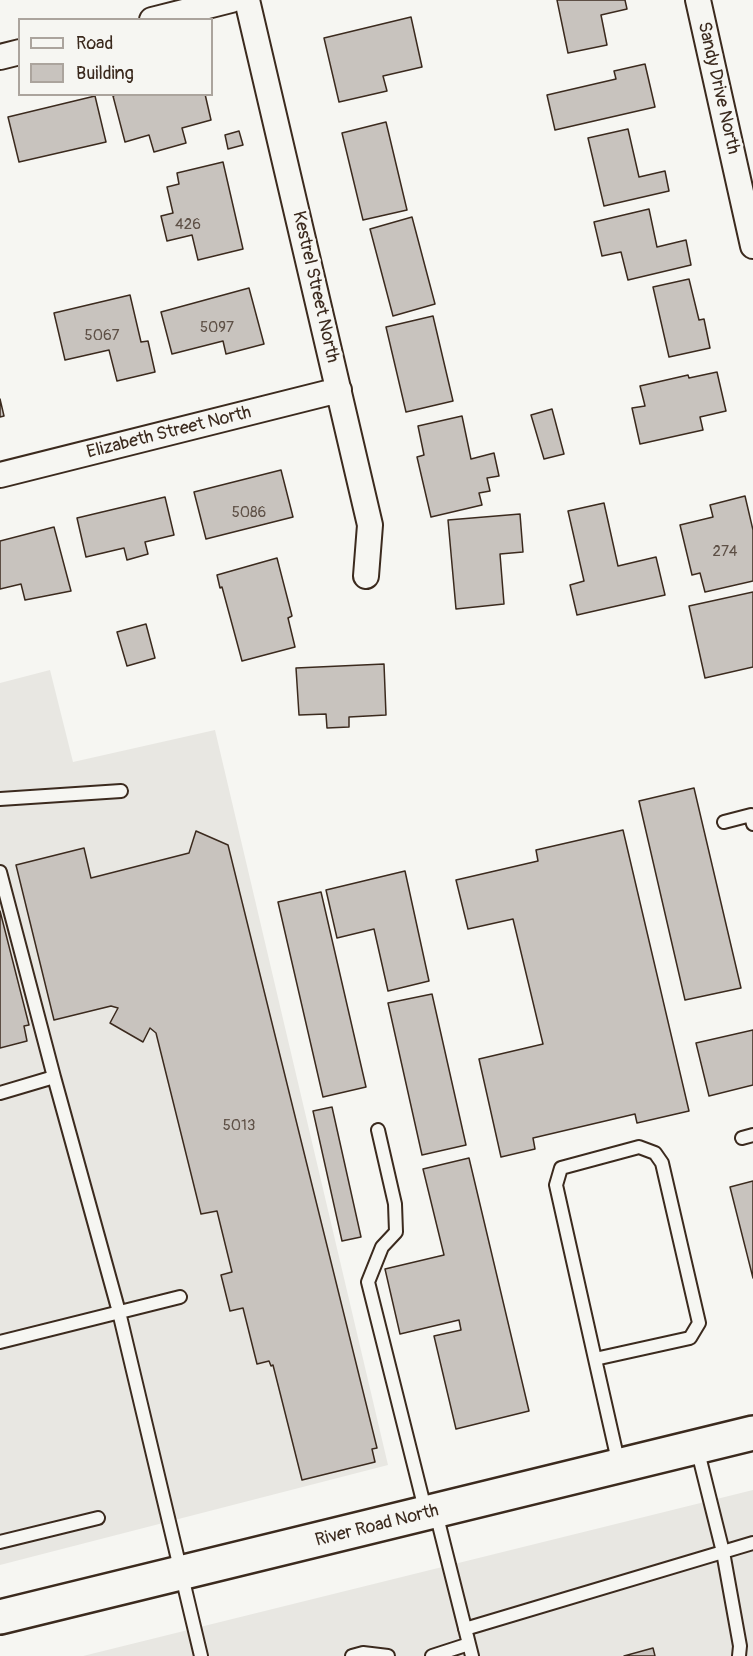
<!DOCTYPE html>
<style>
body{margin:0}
#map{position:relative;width:753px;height:1656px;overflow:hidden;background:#f6f6f2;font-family:Pangolin,sans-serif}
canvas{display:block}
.legend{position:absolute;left:18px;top:18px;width:195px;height:78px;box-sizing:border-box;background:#f6f6f2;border:2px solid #aba49d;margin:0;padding:8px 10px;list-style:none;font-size:18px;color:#3b2a1e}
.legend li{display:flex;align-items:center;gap:12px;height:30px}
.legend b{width:30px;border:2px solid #aba49d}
</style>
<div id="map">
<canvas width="753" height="1656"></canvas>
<ul class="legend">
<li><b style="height:8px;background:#f6f6f2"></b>Road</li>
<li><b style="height:16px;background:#c8c3be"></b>Building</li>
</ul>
</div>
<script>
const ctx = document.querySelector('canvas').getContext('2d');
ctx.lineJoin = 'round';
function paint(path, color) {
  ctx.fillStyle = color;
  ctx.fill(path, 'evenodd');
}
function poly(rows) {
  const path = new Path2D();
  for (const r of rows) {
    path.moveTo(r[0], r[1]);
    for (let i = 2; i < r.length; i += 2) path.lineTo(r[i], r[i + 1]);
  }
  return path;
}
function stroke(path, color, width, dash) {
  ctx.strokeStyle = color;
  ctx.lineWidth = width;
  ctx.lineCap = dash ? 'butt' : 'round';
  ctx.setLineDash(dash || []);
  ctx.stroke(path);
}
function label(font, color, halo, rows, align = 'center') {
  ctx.font = font + ' Pangolin,sans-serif';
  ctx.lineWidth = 6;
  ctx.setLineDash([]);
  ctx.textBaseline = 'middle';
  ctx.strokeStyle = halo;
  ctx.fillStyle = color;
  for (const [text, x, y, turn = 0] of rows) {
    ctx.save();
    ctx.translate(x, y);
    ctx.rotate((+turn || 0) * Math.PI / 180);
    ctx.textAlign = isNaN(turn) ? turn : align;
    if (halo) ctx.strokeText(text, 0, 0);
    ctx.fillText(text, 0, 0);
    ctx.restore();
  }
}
paint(poly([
 [50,670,73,762,215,730,388,1465,0,1565,0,683],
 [753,1490,753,1656,83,1656]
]), '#e8e7e2');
const building = poly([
 [557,0,625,0,627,9,601,15,607,45,568,53,557,0],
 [411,17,422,67,383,76,387,91,339,102,324,38,411,17],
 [645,64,655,107,555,130,547,95,616,79,614,71,645,64],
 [118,94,205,94,211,120,182,128,186,143,154,152,149,135,125,142,113,96,118,94],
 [95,96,106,142,19,162,8,117,95,96],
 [386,122,407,210,363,220,342,133,386,122],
 [628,129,639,177,665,171,669,191,604,206,588,138,628,129],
 [239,131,243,145,228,149,225,135,239,131],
 [223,162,243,249,198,260,192,235,167,241,161,216,173,213,167,187,179,184,177,173,223,162],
 [649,209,657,247,686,240,691,265,628,280,621,252,602,256,594,222,649,209],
 [412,217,435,304,393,316,370,229,412,217],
 [689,279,699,320,704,319,710,348,669,357,653,287,689,279],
 [249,288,264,344,226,354,223,341,172,354,161,312,249,288],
 [130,295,141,342,148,341,155,372,117,381,109,350,65,360,54,313,130,295],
 [433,316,453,401,406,412,386,327,433,316],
 [717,372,726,411,700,417,703,430,640,444,632,408,645,406,640,386,688,375,689,378,717,372],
 [0,399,4,416,0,417,0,399],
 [552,409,564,454,544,459,531,415,552,409],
 [462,416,471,459,494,453,499,476,487,478,490,491,479,493,482,505,431,517,417,457,424,455,418,426,462,416],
 [281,470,293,517,206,539,194,492,281,470],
 [745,496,753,530,753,581,705,592,700,573,692,575,680,525,713,517,710,505,745,496],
 [165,497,174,535,145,542,148,554,127,560,124,548,86,557,77,518,165,497],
 [604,503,618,566,656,557,665,595,577,615,570,585,584,581,568,511,604,503],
 [520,514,523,552,500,554,504,604,456,609,448,520,520,514],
 [54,527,71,591,25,600,21,584,0,589,0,541,54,527],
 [277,558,292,616,288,618,295,647,242,661,222,587,220,588,217,575,277,558],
 [753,592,753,667,705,678,689,606,753,592],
 [146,624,155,658,127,666,117,632,146,624],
 [384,664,386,715,349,717,349,727,327,728,326,714,299,715,296,668,384,664],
 [694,788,741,988,685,1000,639,801,694,788],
 [623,830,689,1111,637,1123,635,1114,533,1138,535,1149,501,1157,479,1059,543,1044,513,919,468,929,456,880,538,861,536,850,623,830],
 [196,831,228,845,377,1448,372,1449,375,1462,302,1480,273,1365,271,1366,269,1361,257,1364,243,1308,230,1311,221,1275,232,1272,217,1211,201,1214,156,1033,150,1028,143,1042,110,1023,118,1008,111,1006,54,1020,16,865,84,848,91,878,189,853,196,831],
 [405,871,429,981,388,991,374,929,337,938,326,890,405,871],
 [321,892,366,1087,323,1097,278,902,321,892],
 [0,911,29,1025,24,1026,27,1041,0,1048,0,911],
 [432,994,466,1145,422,1155,388,1003,432,994],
 [753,1030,753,1085,709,1096,696,1043,753,1030],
 [332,1107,361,1237,342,1241,313,1111,332,1107],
 [469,1158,529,1411,456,1429,434,1336,461,1330,459,1320,400,1334,385,1269,444,1255,423,1169,469,1158],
 [753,1181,753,1278,730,1187,753,1181],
 [653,1648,655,1656,624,1656,653,1648]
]);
paint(building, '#c8c3be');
stroke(building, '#3b2a1e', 1.5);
const service = poly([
 [0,799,121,791],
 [724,822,751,815,753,824],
 [0,872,54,1077],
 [0,1093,54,1077,119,1312,201,1656],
 [378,1130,395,1204,396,1232,382,1247,368,1282,426,1513],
 [742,1138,753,1135],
 [0,1342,180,1297],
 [595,1359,556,1185,561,1168,639,1147,655,1153,662,1163,699,1323,690,1338,595,1359,619,1465],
 [697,1448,723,1552,740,1646,739,1656],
 [436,1513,472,1656],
 [0,1542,98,1518],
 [465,1629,753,1543],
 [352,1656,363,1653,388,1656],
 [432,1656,469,1644]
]);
const minor = poly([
 [247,0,370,525,366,576],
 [698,0,753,246],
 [152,20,231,0],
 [0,57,20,52],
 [0,475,339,390]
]);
const primary = poly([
 [0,1617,753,1433]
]);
stroke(service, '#3b2a1e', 16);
stroke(minor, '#3b2a1e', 28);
stroke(primary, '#3b2a1e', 38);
stroke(service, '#f6f6f2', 12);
stroke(minor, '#f6f6f2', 24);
stroke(primary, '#f6f6f2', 33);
label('15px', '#5e5046', null, [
 ["426",188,225],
 ["5097",217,328],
 ["5067",102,336],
 ["5086",249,513],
 ["274",725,552],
 ["5013",239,1126]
]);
label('18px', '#3b2a1e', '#f6f6f2', [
 ["Sandy Drive North",718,88,77],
 ["Kestrel Street North",315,287,77],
 ["Elizabeth Street North",169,433,-14],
 ["River Road North",377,1526,-14]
]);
</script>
